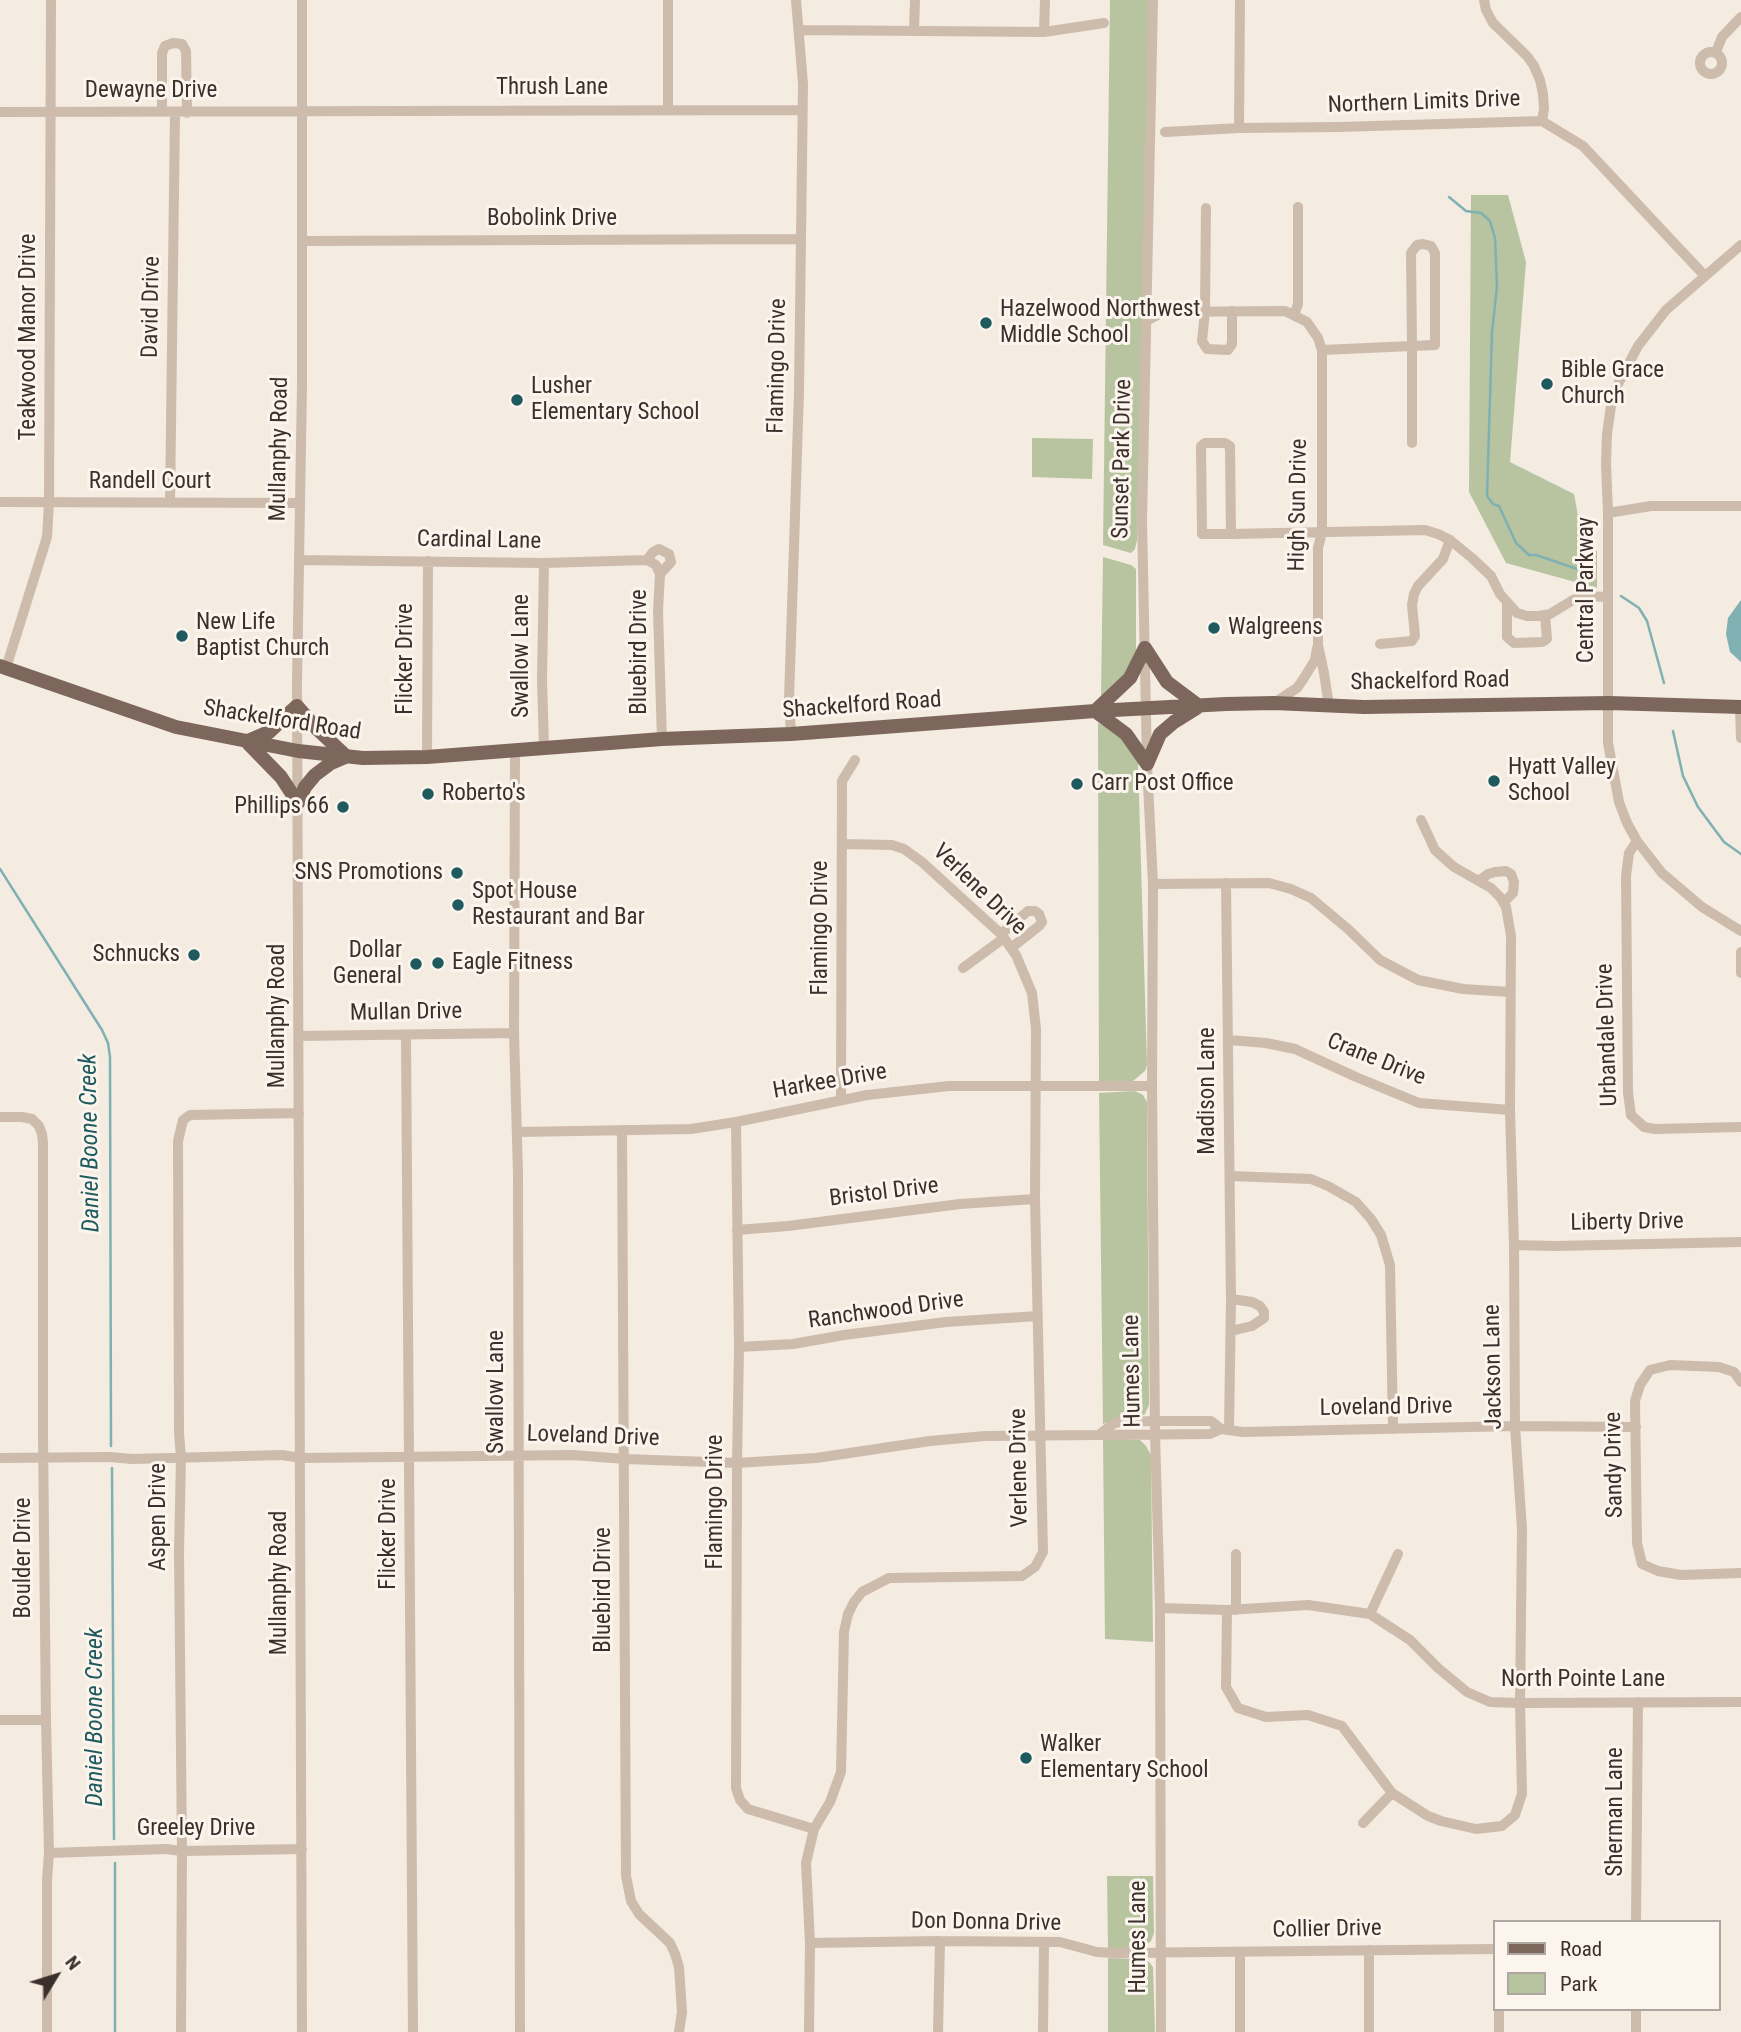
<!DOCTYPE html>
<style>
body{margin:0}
#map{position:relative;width:1741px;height:2032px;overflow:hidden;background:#f4ebe1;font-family:"Roboto Condensed",sans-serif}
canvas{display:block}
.legend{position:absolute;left:1493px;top:1920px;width:228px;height:91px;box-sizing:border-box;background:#fbf5ee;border:2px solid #aea6a0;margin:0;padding:9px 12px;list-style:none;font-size:21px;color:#3b302b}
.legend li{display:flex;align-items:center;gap:14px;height:35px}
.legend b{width:35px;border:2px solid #aea6a0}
.north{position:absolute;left:21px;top:1941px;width:70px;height:70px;-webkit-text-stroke:5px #fbf5ee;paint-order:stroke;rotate:52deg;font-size:19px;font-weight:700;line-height:28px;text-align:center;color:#3b302b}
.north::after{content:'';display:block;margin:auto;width:24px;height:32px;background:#3b302b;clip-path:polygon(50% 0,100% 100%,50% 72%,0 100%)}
</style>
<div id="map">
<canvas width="1741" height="2032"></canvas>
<ul class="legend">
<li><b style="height:9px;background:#7d675c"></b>Road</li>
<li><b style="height:19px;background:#b8c4a0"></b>Park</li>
</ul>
<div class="north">N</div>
</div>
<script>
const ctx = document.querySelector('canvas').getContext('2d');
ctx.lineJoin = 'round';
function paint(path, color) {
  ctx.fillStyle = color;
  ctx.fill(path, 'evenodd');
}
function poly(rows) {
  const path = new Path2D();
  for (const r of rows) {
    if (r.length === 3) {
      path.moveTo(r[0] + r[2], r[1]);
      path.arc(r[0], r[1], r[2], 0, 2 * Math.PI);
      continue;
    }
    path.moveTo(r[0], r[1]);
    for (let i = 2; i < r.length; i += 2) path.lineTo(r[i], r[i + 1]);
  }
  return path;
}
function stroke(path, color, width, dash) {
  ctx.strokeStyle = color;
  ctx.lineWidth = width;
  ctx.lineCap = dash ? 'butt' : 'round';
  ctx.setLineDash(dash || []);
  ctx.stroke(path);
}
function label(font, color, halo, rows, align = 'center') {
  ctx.font = font + ' "Roboto Condensed",sans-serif';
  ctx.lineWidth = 6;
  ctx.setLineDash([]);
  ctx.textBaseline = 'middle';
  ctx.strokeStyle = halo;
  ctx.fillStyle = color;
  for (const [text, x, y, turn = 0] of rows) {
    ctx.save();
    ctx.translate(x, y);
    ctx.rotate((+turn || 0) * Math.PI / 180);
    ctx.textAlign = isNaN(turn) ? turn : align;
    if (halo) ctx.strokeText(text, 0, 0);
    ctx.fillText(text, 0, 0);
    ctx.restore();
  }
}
paint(poly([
 [1110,0,1149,0,1137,540,1135,549,1131,553,1103,545],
 [1471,195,1508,195,1526,262,1510,462,1574,494,1583,543,1597,551,1597,588,1506,563,1469,492],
 [1032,438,1093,439,1092,479,1032,477],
 [1103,557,1131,565,1136,569,1136,662,1110,694,1101,695],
 [1098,723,1115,729,1138,763,1147,1065,1145,1071,1133,1081,1099,1081],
 [1135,1091,1143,1095,1147,1102,1149,1405,1145,1414,1139,1418,1115,1419,1103,1424,1099,1093],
 [1103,1438,1140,1440,1146,1446,1151,1455,1153,1642,1105,1639],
 [1107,1876,1153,1876,1154,1933,1151,1941,1145,1946,1140,1948,1108,1949],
 [1108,1958,1144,1959,1149,1962,1153,1967,1155,2032,1108,2032]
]), '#b8c4a0');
paint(poly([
 [1741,600,1741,662,1730,652,1726,634,1728,618]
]), '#7fb0b2');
stroke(poly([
 [1449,197,1466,211,1481,213,1490,221,1495,238,1497,286,1492,332,1487,496,1493,504,1499,506,1516,543,1529,555,1536,555,1586,572],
 [1621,596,1639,608,1647,621,1664,683],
 [1673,731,1683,776,1698,807,1724,842,1741,854],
 [0,869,102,1030,108,1043,110,1057,111,1446],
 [112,1468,114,1839],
 [115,1863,115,2032]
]), '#7fb0b2', 2.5);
stroke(poly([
 [302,0,302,386,297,682,302,2032],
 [1153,0,1142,521,1147,764,1153,884,1152,1086,1155,1434,1160,1608,1161,2032],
 [1484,0,1486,10,1493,23,1527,56,1534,66,1540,80,1543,94,1544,109,1542,121],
 [799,30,1044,32,1104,23],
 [914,30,915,0],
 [1044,32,1045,0],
 [1711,63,11],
 [1716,52,1722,37,1741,17],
 [668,109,668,0],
 [0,112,802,110],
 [162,112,162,53,165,46,173,43,182,44,186,51,187,113],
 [1239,128,1240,0],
 [1165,132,1239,128,1339,127,1542,121,1583,146,1704,275],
 [1206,208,1205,311,1202,341,1207,349,1228,350,1232,344,1232,311],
 [302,241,801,239],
 [1741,245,1666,310,1638,346,1617,386,1611,406,1607,434,1606,464,1608,513,1608,743,1619,802,1627,823,1637,841,1662,873,1702,907,1741,931],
 [1294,315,1298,304,1298,207],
 [1146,321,1163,312,1285,311,1307,322,1318,338,1322,350,1322,532,1318,548,1318,645,1324,673,1329,706],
 [1322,350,1412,346,1435,345,1435,253,1431,246,1423,244,1417,245,1411,253,1412,346,1412,443],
 [0,502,300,503],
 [170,503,175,113],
 [1608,513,1651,506,1741,506],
 [1231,534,1230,446,1225,443,1205,443,1201,446,1202,534,1231,534,1425,530,1438,534,1450,540,1472,558,1491,576,1500,594,1517,613,1527,616,1539,616,1550,614,1573,600,1584,596,1607,597],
 [300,560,544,563,647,560,656,565,660,574,658,611,662,739],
 [647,560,653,552,659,549,669,554,671,562,660,574],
 [544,563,542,680,544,748],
 [1507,604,1507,637,1514,643,1542,642,1547,639,1545,615],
 [1380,644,1412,641,1415,636,1412,605,1414,594,1418,586,1443,559,1450,540],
 [6,668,47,537,49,503,51,0],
 [1274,703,1297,688,1304,678,1315,660,1317,648],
 [1740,707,1741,738],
 [791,734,789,700,799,391,803,84,796,0],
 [515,752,514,1033,518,1173,520,2032],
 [427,757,428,561],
 [1637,841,1629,853,1626,876,1628,1093,1631,1115,1644,1127,1655,1129,1741,1127],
 [1479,881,1488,874,1495,872,1506,871,1511,874,1514,882,1513,893,1504,902],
 [1226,883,1231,1299,1229,1430],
 [1153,884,1269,883,1291,889,1311,898,1348,929,1380,960,1418,980,1463,989,1510,992],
 [1001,934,1028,911,1035,911,1039,914,1042,922,1039,926,1011,948],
 [1741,952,1741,973],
 [963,968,1004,938],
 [406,1035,413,2032],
 [299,1036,514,1033],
 [1229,1040,1266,1043,1295,1049,1356,1077,1419,1103,1510,1110],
 [841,1100,842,781,855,760],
 [0,1117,22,1117,32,1119,39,1126,42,1134,43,1143,43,1435,46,1720,49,1853,47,1880,47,2032],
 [736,1122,739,1347,737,1463,736,1788,740,1800,748,1809,814,1829],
 [622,1130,626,1876,631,1901,639,1914,670,1943,675,1954,679,1967,682,2012,679,2032],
 [518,1132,691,1129,736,1122,867,1095,949,1086,1152,1086],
 [1230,1176,1311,1179,1328,1186,1356,1202,1371,1219,1381,1235,1390,1265,1393,1429],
 [737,1230,788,1226,960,1204,1035,1199],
 [1514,1245,1555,1246,1741,1242],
 [1231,1331,1252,1326,1264,1318,1264,1312,1260,1306,1252,1302,1231,1299],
 [739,1347,793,1344,844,1335,946,1322,1038,1316],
 [1741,1382,1734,1372,1719,1367,1670,1365,1650,1370,1640,1385,1635,1401,1637,1543,1642,1564,1658,1571,1681,1575,1741,1573],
 [1100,1434,1113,1424,1119,1422,1155,1421,1211,1421,1221,1429,1243,1432,1515,1426,1636,1427],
 [0,1458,110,1457,132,1459,282,1455,301,1458,573,1455,625,1459,737,1463,816,1458,930,1441,985,1436,1210,1434,1221,1429],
 [1160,1608,1227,1610,1308,1605,1370,1614,1410,1640,1438,1668,1467,1692,1490,1702,1520,1703,1741,1702],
 [1227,1610,1226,1687,1238,1708,1266,1717,1308,1715,1342,1726,1392,1793,1428,1816,1441,1821,1476,1829,1502,1826,1515,1815,1522,1794,1520,1703,1522,1529,1515,1426,1514,1245,1510,1110,1511,936,1506,907,1500,897,1491,888,1454,867,1435,850,1421,820],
 [1236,1610,1236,1554],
 [1370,1614,1398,1554],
 [0,1720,46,1720],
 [1363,1823,1392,1793],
 [49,1853,166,1849,182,1851,302,1849],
 [1636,1922,1638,1702],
 [810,1943,940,1941,1060,1942,1097,1952,1114,1953,1494,1949],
 [1369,1950,1369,2032],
 [1499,2009,1499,2032],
 [181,2032,182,1851,179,1552,181,1458,179,1433,178,1141,183,1120,190,1115,299,1113],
 [809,2032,810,1943,806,1863,814,1829,830,1802,841,1772,844,1632,848,1614,854,1602,862,1592,889,1578,1022,1576,1035,1567,1043,1552,1035,1199,1036,1029,1032,993,1016,955,1001,934,922,862,904,849,892,845,842,844],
 [938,2032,940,1941],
 [1043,2032,1044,1942],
 [1240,2032,1240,1952],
 [1636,2032,1636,2009]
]), '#cdbbac', 10);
stroke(poly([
 [1145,648,1167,682,1199,706],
 [0,666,176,727,298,751,363,758,427,757,662,739,791,734,1095,711,1226,704,1274,703,1364,707,1609,703,1741,707],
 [1095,711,1130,678,1145,648],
 [1095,711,1126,734,1147,764],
 [248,741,269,732,297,706,317,729,346,756],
 [248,743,281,777,298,803],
 [1147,764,1160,734,1174,722,1198,707],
 [298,803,305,787,315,775,331,763,345,757]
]), '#7d675c', 14);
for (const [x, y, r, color] of [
 [986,323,7,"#1f5a5e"],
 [1547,384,7,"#1f5a5e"],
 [517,400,7,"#1f5a5e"],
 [1214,628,7,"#1f5a5e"],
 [182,636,7,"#1f5a5e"],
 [1494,781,7,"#1f5a5e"],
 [1077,784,7,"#1f5a5e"],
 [428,794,7,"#1f5a5e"],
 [343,807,7,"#1f5a5e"],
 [457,873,7,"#1f5a5e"],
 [458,905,7,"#1f5a5e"],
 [194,955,7,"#1f5a5e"],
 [438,963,7,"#1f5a5e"],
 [416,964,7,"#1f5a5e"],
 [1026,1758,7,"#1f5a5e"]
]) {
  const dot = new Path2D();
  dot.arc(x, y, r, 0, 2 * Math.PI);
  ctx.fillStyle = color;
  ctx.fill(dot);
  stroke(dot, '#fbf5ee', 2.5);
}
label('23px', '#3b302b', '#fbf5ee', [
 ["Thrush Lane",552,88],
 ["Dewayne Drive",151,91],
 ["Northern Limits Drive",1424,103,-2],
 ["Bobolink Drive",552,219],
 ["David Drive",152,307,-89],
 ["Teakwood Manor Drive",29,337,-90],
 ["Flamingo Drive",778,366,-89],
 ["Mullanphy Road",280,449,-89],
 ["Sunset Park Drive",1123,459,-89],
 ["Randell Court",150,482],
 ["High Sun Drive",1299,505,-89],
 ["Cardinal Lane",479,541,1],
 ["Central Parkway",1587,590,-90],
 ["Bluebird Drive",640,652,-90],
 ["Swallow Lane",522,656,-90],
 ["Flicker Drive",406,659,-90],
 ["Shackelford Road",1430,682,-1],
 ["Shackelford Road",862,706,-4],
 ["Shackelford Road",282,721,9],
 ["Verlene Drive",979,890,44],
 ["Flamingo Drive",821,928,-90],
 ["Mullan Drive",406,1013,-1],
 ["Mullanphy Road",278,1016,-90],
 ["Urbandale Drive",1608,1035,-92],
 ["Crane Drive",1376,1060,22],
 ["Harkee Drive",830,1082,-10],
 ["Madison Lane",1208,1091,-90],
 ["Bristol Drive",884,1193,-7],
 ["Liberty Drive",1627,1223,-1],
 ["Ranchwood Drive",886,1311,-8],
 ["Jackson Lane",1494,1367,-91],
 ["Humes Lane",1133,1371,-91],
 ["Swallow Lane",497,1392,-90],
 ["Loveland Drive",1386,1408,-1],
 ["Loveland Drive",593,1437,2],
 ["Sandy Drive",1615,1465,-91],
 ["Verlene Drive",1020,1468,-91],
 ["Flamingo Drive",716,1502,-90],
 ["Aspen Drive",159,1517,-90],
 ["Flicker Drive",389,1534,-90],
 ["Boulder Drive",24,1558,-90],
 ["Mullanphy Road",280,1583,-90],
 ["Bluebird Drive",604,1590,-90],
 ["North Pointe Lane",1583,1680],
 ["Sherman Lane",1616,1812,-90],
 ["Greeley Drive",196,1829],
 ["Don Donna Drive",986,1923,1],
 ["Collier Drive",1327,1930,-1],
 ["Humes Lane",1139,1937,-90]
]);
label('23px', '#3b302b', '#fbf5ee', [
 ["Hazelwood Northwest",1000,310],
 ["Middle School",1000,336],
 ["Bible Grace",1561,371],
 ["Church",1561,397],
 ["Lusher",531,387],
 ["Elementary School",531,413],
 ["New Life",196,623],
 ["Baptist Church",196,649],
 ["Walgreens",1228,628],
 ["Hyatt Valley",1508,768],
 ["School",1508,794],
 ["Carr Post Office",1091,784],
 ["Roberto's",442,794],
 ["Phillips 66",329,807,"right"],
 ["SNS Promotions",443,873,"right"],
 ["Spot House",472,892],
 ["Restaurant and Bar",472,918],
 ["Dollar",402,951,"right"],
 ["General",402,977,"right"],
 ["Schnucks",180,955,"right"],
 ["Eagle Fitness",452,963],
 ["Walker",1040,1745],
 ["Elementary School",1040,1771]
], 'left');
label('italic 24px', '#1f5a5e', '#fbf5ee', [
 ["Daniel Boone Creek",91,1143,-91],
 ["Daniel Boone Creek",96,1717,-90]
]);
</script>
